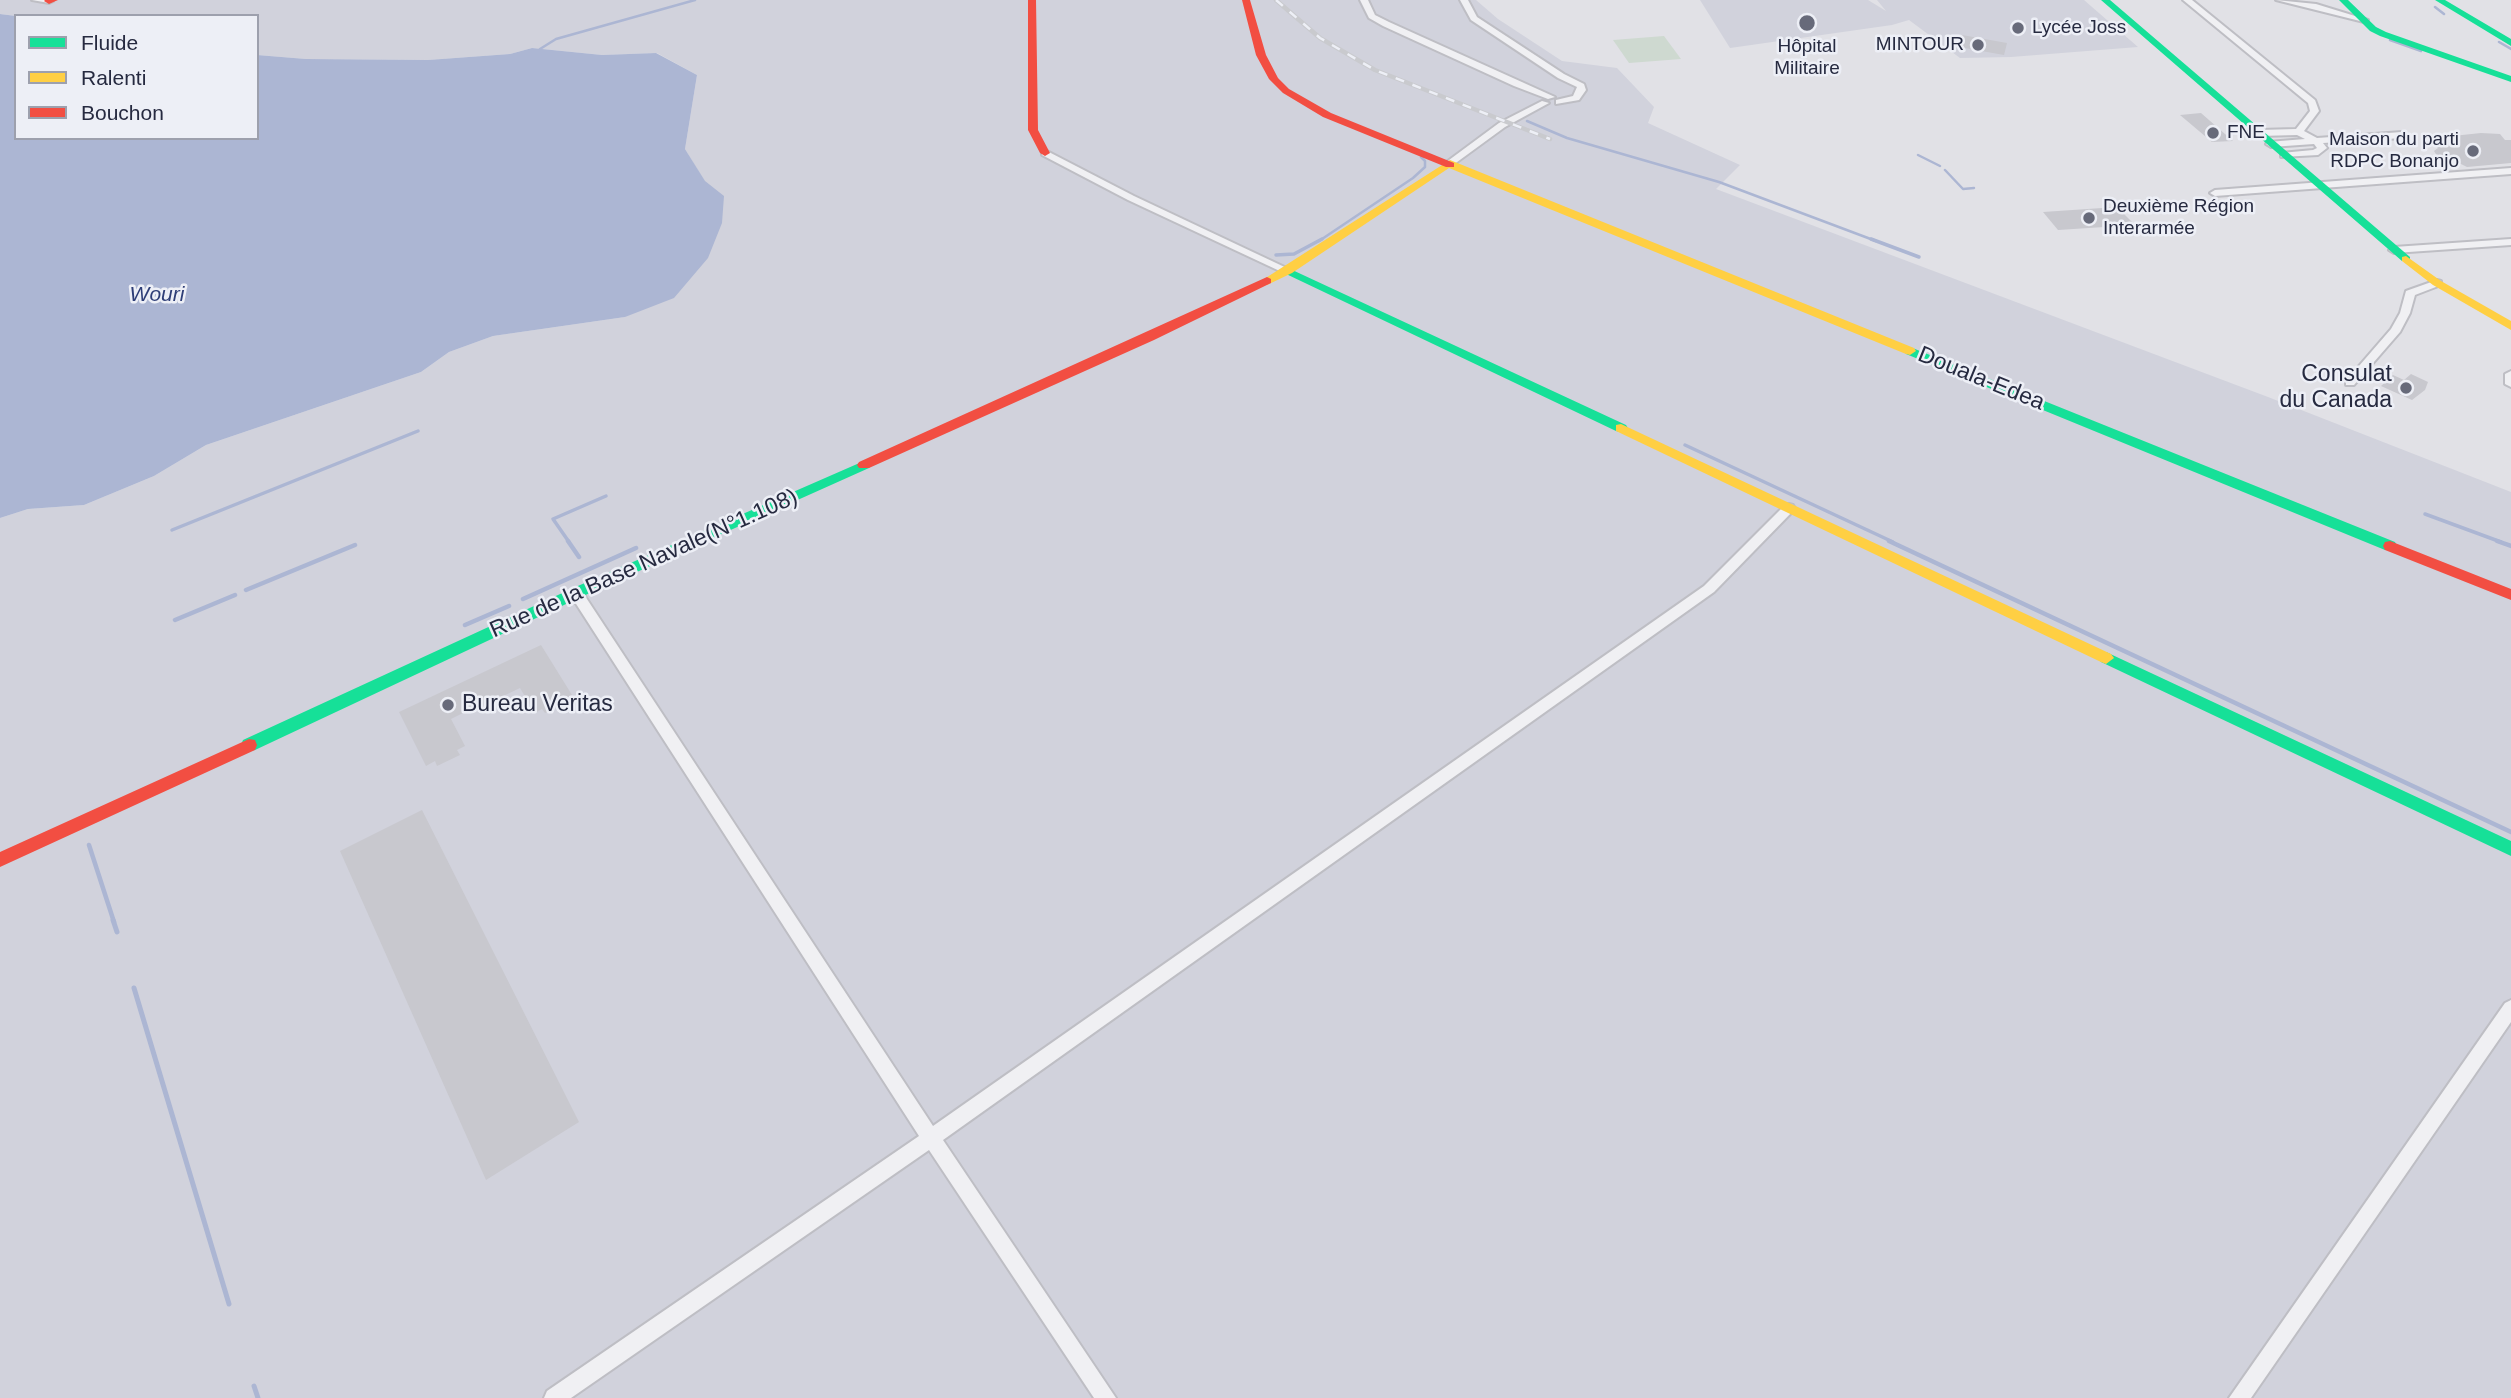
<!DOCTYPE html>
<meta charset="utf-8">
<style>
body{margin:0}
#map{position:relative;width:2511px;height:1398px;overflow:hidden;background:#e1e1e6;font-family:Arial,sans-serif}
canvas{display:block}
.legend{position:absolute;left:14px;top:14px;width:245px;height:126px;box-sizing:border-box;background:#edeff6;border:2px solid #9da0ad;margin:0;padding:9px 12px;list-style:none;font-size:21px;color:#262a40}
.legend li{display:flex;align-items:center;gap:14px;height:35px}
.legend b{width:35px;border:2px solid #9da0ad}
</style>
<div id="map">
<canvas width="2511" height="1398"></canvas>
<ul class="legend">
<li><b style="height:9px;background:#16e098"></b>Fluide</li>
<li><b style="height:9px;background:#ffcf43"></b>Ralenti</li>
<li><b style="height:9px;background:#f24e42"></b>Bouchon</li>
</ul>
</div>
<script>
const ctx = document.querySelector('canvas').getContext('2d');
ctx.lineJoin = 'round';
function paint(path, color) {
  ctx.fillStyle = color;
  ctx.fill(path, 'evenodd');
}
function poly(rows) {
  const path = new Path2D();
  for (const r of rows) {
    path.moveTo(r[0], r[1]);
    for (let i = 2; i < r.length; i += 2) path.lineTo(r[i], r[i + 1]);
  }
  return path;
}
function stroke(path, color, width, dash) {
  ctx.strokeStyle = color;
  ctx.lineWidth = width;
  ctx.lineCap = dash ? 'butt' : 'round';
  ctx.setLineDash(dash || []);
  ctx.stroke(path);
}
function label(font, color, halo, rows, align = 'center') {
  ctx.font = font + ' Arial,sans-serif';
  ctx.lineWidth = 5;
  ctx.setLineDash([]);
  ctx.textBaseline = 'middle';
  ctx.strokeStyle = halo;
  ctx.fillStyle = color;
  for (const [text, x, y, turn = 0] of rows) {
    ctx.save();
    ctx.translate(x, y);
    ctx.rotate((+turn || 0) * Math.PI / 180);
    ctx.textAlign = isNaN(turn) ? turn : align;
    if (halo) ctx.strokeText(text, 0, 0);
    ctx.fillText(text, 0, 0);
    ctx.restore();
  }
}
paint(poly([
 [0,0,1476,0,1498,19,1562,61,1617,68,1654,107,1648,123,1740,165,1716,189,2268,397,2511,492,2511,1398,0,1398,0,518,28,509,84,505,154,476,206,445,421,372,449,352,493,336,625,317,705,182,685,149,697,75,657,53,602,55,532,48,510,54,428,60,306,59,257,55,257,16,16,16,0,14],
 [1700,0,1868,0,1886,11,1877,0,2084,0,2138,47,2011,57,1960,58,1909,20,1892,25,1730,48]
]), '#d1d2dc');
paint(poly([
 [1664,36,1681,59,1629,63,1613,40]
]), '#ced9d0');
paint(poly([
 [0,14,16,16,16,138,257,138,257,55,306,59,428,60,510,54,532,48,602,55,656,53,697,75,685,149,705,181,724,196,722,223,708,258,674,298,625,317,493,336,449,352,421,372,206,445,154,476,84,505,28,509,0,518]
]), '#acb6d3');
stroke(poly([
 [2435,7,2444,14],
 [2390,40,2421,51],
 [2499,42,2511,49],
 [540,49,556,39,695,0],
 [1527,121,1567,138,1719,182,1876,241],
 [1918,155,1940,166],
 [1945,170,1963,189,1974,188],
 [1319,241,1413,178,1425,167,1425,161,1421,157]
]), '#acb6d3', 2.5);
stroke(poly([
 [1871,239,1919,257],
 [1276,255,1294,254,1322,239],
 [1685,445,1893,542],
 [2425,514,2501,542],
 [172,530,418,431],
 [569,542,553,519,606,496]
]), '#acb6d3', 3.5);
stroke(poly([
 [568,541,579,557],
 [1889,541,2511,832],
 [2497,541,2511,546],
 [246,590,355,545],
 [523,599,636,548],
 [175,620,235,595],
 [465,625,509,606],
 [89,845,114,922]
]), '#acb6d3', 4.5);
stroke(poly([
 [113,920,117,932],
 [134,988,229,1304],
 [254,1386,258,1398]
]), '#acb6d3', 5);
paint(poly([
 [1962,35,2007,43,2004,55,1959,47],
 [2201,113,2233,141,2212,142,2180,115],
 [2481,133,2500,134,2505,140,2511,140,2511,163,2467,167,2455,161,2439,159,2434,151,2438,148,2424,139],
 [2117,207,2135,225,2058,230,2043,212],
 [2411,374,2428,382,2425,390,2412,400,2381,386,2393,375,2404,380],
 [541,645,572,695,565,699,567,703,545,713,542,709,535,713,520,688,474,710,473,708,451,719,465,746,457,750,460,755,437,766,435,761,426,766,399,712],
 [422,810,579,1122,486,1180,340,851]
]), '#c8c8ce');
const street = poly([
 [32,0,52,0,53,1,49,3,32,0],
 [1360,0,1368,0,1375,15,1389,22,1555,97,1548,99,1514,86,1383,26,1369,18,1360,0],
 [1460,0,1468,0,1477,17,1564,74,1584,84,1586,90,1579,100,1556,104,1556,100,1573,96,1577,87,1558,78,1471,20,1460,0],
 [2183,0,2192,0,2315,100,2319,111,2304,131,2317,138,2402,132,2407,135,2402,138,2323,143,2327,148,2318,155,2281,157,2281,153,2313,150,2317,148,2314,144,2271,147,2266,144,2268,142,2305,139,2297,135,2259,136,2254,133,2259,130,2296,129,2310,111,2308,103,2183,0],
 [2276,0,2316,4,2368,20,2364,22,2276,0],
 [1542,101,1549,103,1505,127,1453,165,1445,163,1499,123,1542,101],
 [1045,150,1134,196,1293,271,1292,273,1284,273,1128,200,1042,155,1042,151,1045,150],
 [2511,168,2511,174,2215,196,2210,193,2215,190,2511,168],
 [2511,239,2511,245,2394,253,2389,250,2394,247,2511,239],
 [2437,280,2441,281,2441,285,2415,295,2410,313,2400,332,2354,385,2346,385,2346,381,2391,329,2400,313,2406,291,2437,280],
 [2511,371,2511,387,2505,384,2505,374,2511,371],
 [1789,504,1793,505,1795,508,1793,511,1714,592,943,1140,1116,1398,1094,1398,929,1150,571,1398,544,1398,547,1391,919,1136,571,596,569,593,571,590,581,590,933,1126,1704,586,1785,505,1789,504],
 [2511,1000,2511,1022,2251,1398,2229,1398,2505,1003,2511,1000]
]);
stroke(street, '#bebec4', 4);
paint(street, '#f0f0f3');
paint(poly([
 [2101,0,2110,0,2410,257,2410,261,2402,261,2101,0],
 [2339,0,2348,0,2376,27,2386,32,2511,76,2511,82,2380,36,2370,31,2339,0],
 [2435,0,2445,0,2511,39,2511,46,2435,0],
 [1288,268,1626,425,1628,428,1621,432,1616,431,1284,273,1282,271,1288,268],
 [1910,347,2395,542,2397,546,2395,550,2385,550,1906,354,1904,351,1910,347],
 [864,461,869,462,871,465,869,468,581,597,255,750,249,751,243,750,241,745,243,740,571,589,864,461],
 [2106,652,2511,841,2511,856,2101,662,2098,658,2106,652]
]), '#16e098');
paint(poly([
 [1450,160,1914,348,1916,351,1910,355,1906,354,1449,168,1292,273,1267,285,1261,281,1450,160],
 [2406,256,2441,281,2511,321,2511,330,2433,285,2402,261,2402,257,2406,256],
 [1621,424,2111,654,2114,658,2106,664,2101,662,1616,431,1616,425,1621,424]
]), '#ffcf43');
paint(poly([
 [58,0,49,4,44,1,45,0,58,0],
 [1028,0,1036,0,1038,130,1050,153,1045,156,1040,153,1028,130,1028,0],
 [1242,0,1250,0,1266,55,1278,78,1289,89,1331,113,1454,163,1454,167,1446,167,1323,117,1283,93,1269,79,1256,55,1242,0],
 [1267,277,1271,279,1271,283,1154,340,869,468,859,468,857,465,859,462,1267,277],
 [2390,541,2511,589,2511,600,2385,550,2383,546,2385,542,2390,541],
 [249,739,255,740,257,745,255,750,0,867,0,852,249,739]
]), '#f24e42');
const rail = poly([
 [1276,0,1320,38,1375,70,1550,139]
]);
stroke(rail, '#c9cace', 4.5);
stroke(rail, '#edeff6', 2.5, [9]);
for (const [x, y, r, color] of [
 [1807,23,9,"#676a7a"],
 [2018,28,7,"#676a7a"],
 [1978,45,7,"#676a7a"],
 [2213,133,7,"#676a7a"],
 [2473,151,7,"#676a7a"],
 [2089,218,7,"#676a7a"],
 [2406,388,7,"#676a7a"],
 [448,705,7,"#676a7a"]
]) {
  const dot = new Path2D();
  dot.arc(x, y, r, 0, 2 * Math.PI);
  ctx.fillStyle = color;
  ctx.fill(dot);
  stroke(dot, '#edeff6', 2.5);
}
label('19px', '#262a40', '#edeff6', [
 ["Lycée Joss",2032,28],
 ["MINTOUR",1964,45,"right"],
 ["Hôpital",1807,47,"center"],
 ["Militaire",1807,69,"center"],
 ["FNE",2227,133],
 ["Maison du parti",2459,140,"right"],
 ["RDPC Bonanjo",2459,162,"right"],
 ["Deuxième Région",2103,207],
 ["Interarmée",2103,229]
], 'left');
label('italic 21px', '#2e3e77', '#edeff6', [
 ["Wouri",157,295]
]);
label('23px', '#262a40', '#edeff6', [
 ["Consulat",2392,375],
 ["du Canada",2392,401],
 ["Bureau Veritas",462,705,"left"]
], 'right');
label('23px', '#262a40', '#edeff6', [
 ["Douala-Edea",1981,379,22],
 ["Rue de la Base Navale(N°1.108)",644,564,-24]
]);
</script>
